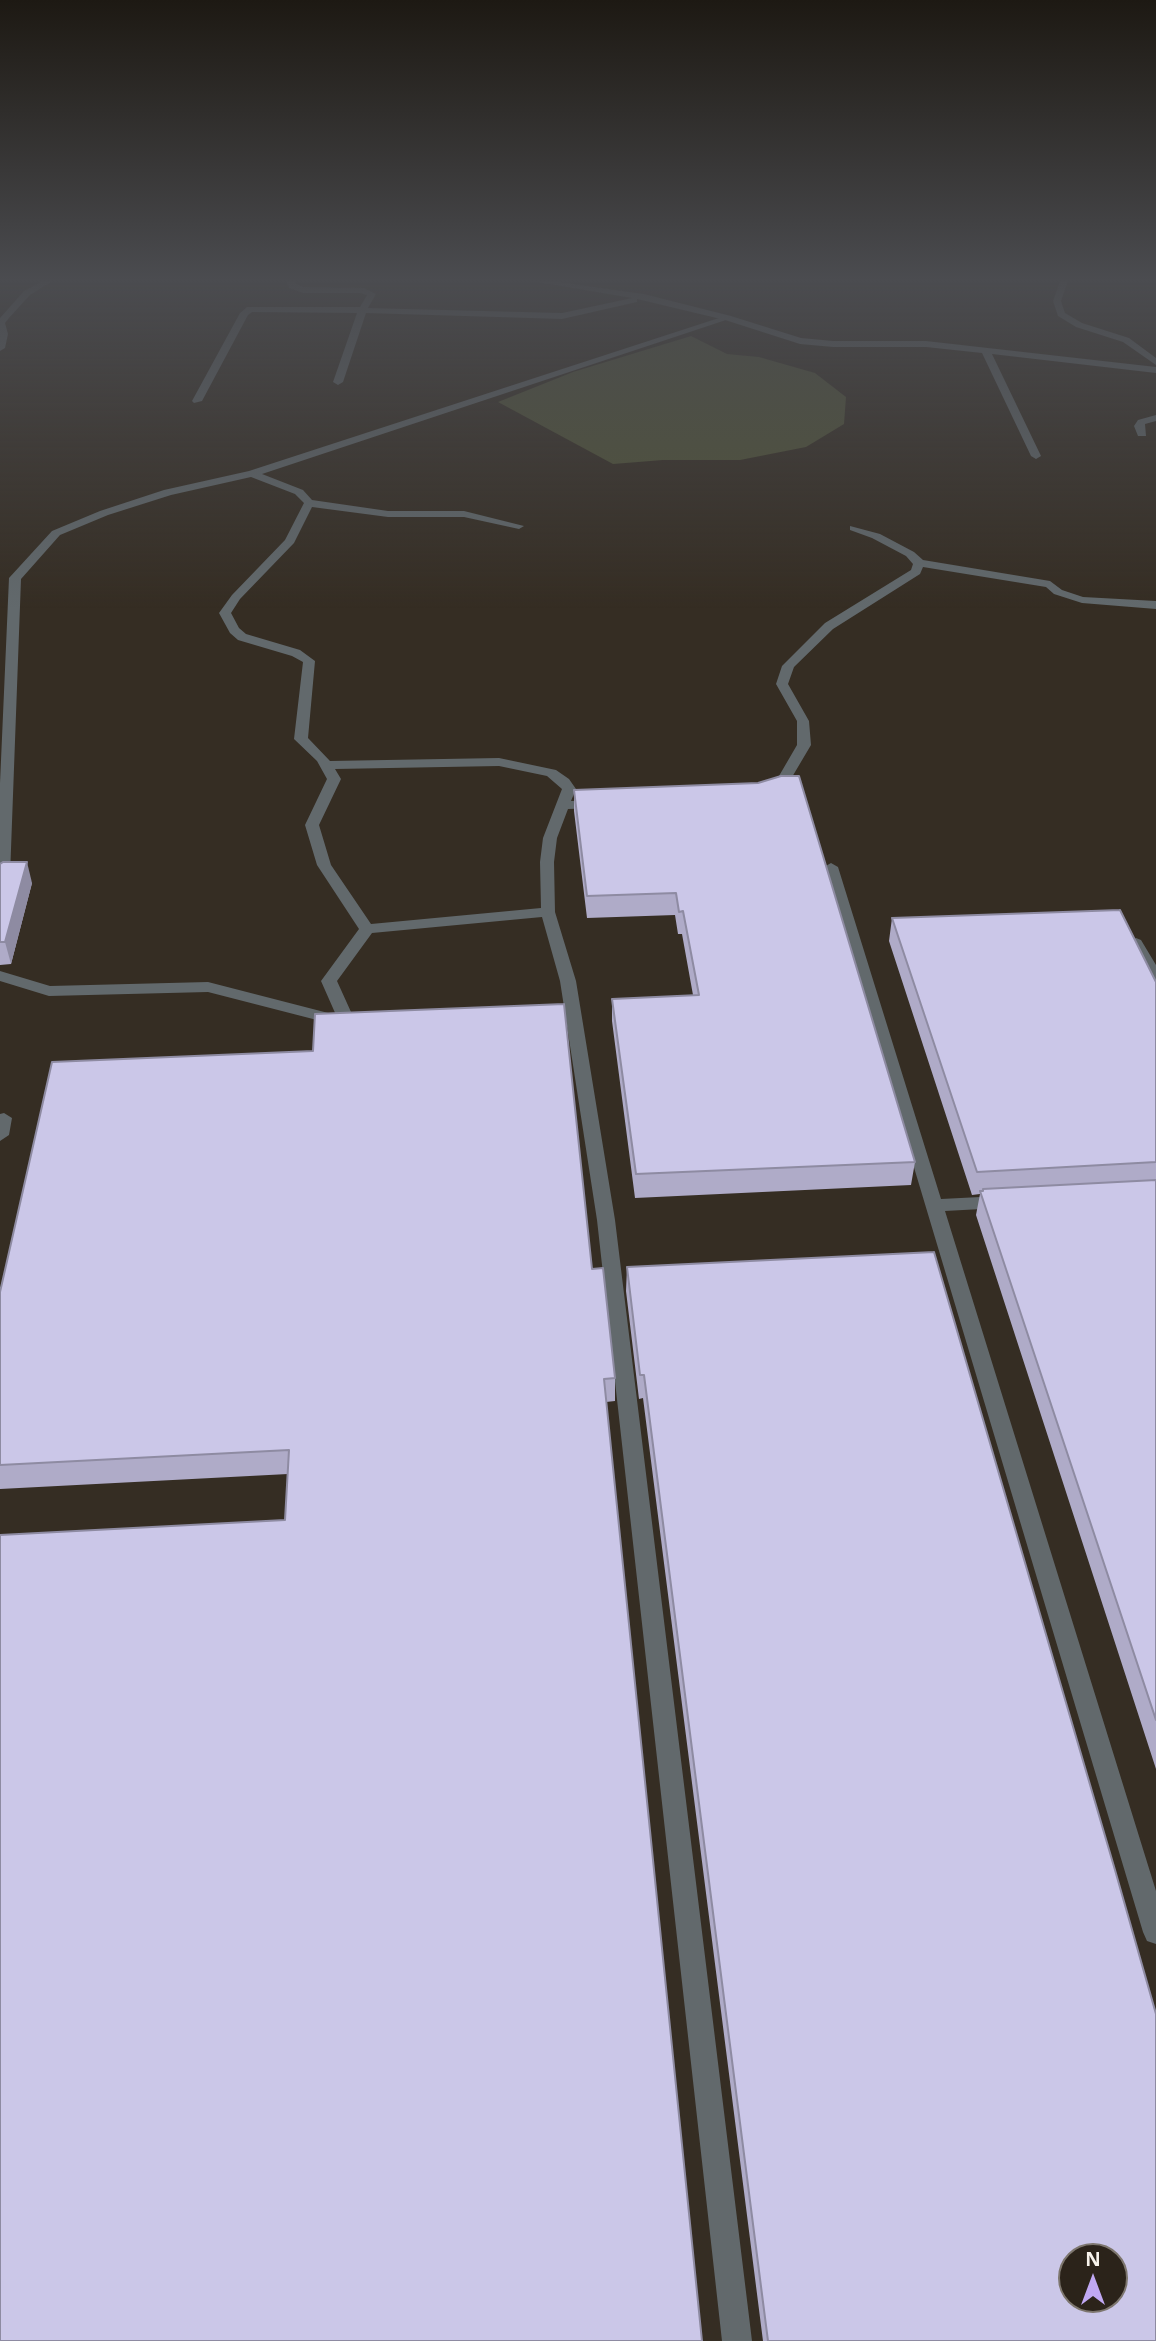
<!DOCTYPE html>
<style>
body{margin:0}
#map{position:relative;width:1156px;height:2341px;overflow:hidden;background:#352d23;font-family:"Open Sans",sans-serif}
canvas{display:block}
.north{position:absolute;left:1058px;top:2243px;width:70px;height:70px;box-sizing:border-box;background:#2b231a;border:2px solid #7d766e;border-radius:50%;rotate:0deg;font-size:19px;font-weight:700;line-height:28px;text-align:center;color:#f8f3ec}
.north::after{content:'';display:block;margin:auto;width:24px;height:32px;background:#c0a8f3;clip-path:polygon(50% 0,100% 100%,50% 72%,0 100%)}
</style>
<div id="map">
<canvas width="1156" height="2341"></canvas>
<div class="north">N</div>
</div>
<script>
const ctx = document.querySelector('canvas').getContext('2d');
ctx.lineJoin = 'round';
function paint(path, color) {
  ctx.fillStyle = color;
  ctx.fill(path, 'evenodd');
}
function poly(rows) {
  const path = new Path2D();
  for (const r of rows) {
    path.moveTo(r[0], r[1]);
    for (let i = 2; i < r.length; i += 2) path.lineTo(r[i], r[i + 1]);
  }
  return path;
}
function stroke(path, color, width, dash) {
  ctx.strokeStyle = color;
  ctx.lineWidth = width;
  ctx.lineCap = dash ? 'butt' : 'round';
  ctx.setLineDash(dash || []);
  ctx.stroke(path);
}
paint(poly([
 [691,336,727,354,759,357,815,373,846,397,844,424,806,447,740,460,663,460,613,464,498,402,573,372]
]), '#515437');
paint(poly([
 [725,316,732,318,262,474,303,490,312,500,388,511,464,511,524,526,519,529,464,517,388,517,312,507,294,543,240,599,231,613,239,628,246,634,300,650,315,661,308,738,330,761,499,758,556,770,569,779,576,789,571,801,598,800,605,804,598,808,568,809,557,838,554,862,555,912,576,981,615,1220,752,2341,722,2341,597,1220,560,981,542,917,372,933,337,981,356,1023,348,1028,208,992,49,996,0,981,0,971,50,986,208,982,336,1015,321,981,359,929,317,865,305,825,327,779,317,761,294,739,303,662,292,656,238,640,230,633,219,613,232,595,285,540,304,503,295,494,251,477,171,495,108,515,60,535,21,579,10,876,5,885,0,886,0,783,9,578,52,531,100,511,164,490,249,471,725,316],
 [499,766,547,776,562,789,543,838,540,862,541,908,371,924,331,865,319,825,341,779,335,769,499,766],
 [850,526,880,534,914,552,923,560,1050,581,1062,590,1083,597,1156,601,1156,609,1082,603,1054,594,1046,587,923,567,920,574,833,629,794,667,788,684,809,721,811,745,782,794,768,796,766,793,772,788,797,745,797,721,776,684,782,666,825,623,911,570,913,564,906,556,872,538,850,530,850,526],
 [831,863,838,867,941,1199,1000,1196,1009,1202,1000,1208,945,1211,1156,1891,1156,1944,1147,1941,1143,1932,824,867,831,863],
 [1136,938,1141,940,1156,965,1156,983,1151,981,1128,943,1136,938],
 [4,1113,12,1118,9,1135,0,1141,0,1114,4,1113]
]), '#62696c');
paint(poly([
 [43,281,53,281,30,295,9,318,5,323,8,334,5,348,0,351,0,318,24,291,43,281],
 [286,281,294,281,296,284,304,287,364,288,376,294,368,308,562,313,632,298,531,281,552,281,644,294,731,316,801,338,833,341,926,341,1156,367,1156,373,992,354,1041,456,1036,459,1031,456,982,353,926,347,833,347,800,344,725,320,637,299,637,302,562,319,366,313,343,382,338,385,333,382,357,313,252,312,248,315,202,401,194,403,192,401,240,313,247,307,360,307,367,295,360,293,303,293,289,288,286,281],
 [1060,281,1068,281,1061,301,1065,313,1082,323,1129,338,1156,358,1156,365,1123,342,1076,327,1058,316,1053,301,1060,281],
 [1156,415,1156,421,1145,424,1146,436,1138,436,1134,426,1138,420,1156,415]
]), '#62696c');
paint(poly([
 [758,783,915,1162,911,1185,635,1198,612,1021,612,999,693,995,682,934,678,934,675,915,587,918,574,811,574,790],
 [0,864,32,883,11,964,0,965],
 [892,918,1156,982,1156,1769,976,1215,980,1194,972,1195,889,941],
 [627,1267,1156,2341,763,2341,643,1398,639,1399,626,1291],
 [592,1269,615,1378,615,1401,606,1402,285,1520,288,1474,0,1489,0,1292]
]), '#afabc8');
paint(poly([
 [27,862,32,883,11,964,5,942]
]), '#8e8ba2');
const building = poly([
 [781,776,799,776,915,1162,636,1174,612,999,699,995,683,911,679,912,676,893,587,896,574,790,758,783,781,776],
 [3,862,27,862,5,942,0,942,0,864,3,862],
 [1120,910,1156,982,1156,1162,977,1172,892,918,1120,910],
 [564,1004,592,1269,603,1268,615,1378,604,1379,702,2341,0,2341,0,1535,285,1520,289,1450,0,1465,0,1292,52,1062,313,1051,315,1014,564,1004],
 [1156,1180,1156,1720,980,1191,983,1191,983,1189,1156,1180],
 [934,1252,1115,1870,1156,2014,1156,2341,768,2341,644,1375,640,1375,627,1267,934,1252],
 [1072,2257,1114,2257,1114,2299,1072,2299,1072,2257]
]);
paint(building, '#cbc7e8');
stroke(building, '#8e8ba2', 2);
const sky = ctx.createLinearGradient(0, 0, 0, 609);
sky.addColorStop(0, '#1d1913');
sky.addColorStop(0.46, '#4b4c50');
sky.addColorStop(1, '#4b4c5000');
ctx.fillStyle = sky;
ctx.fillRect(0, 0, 1156, 609);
</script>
